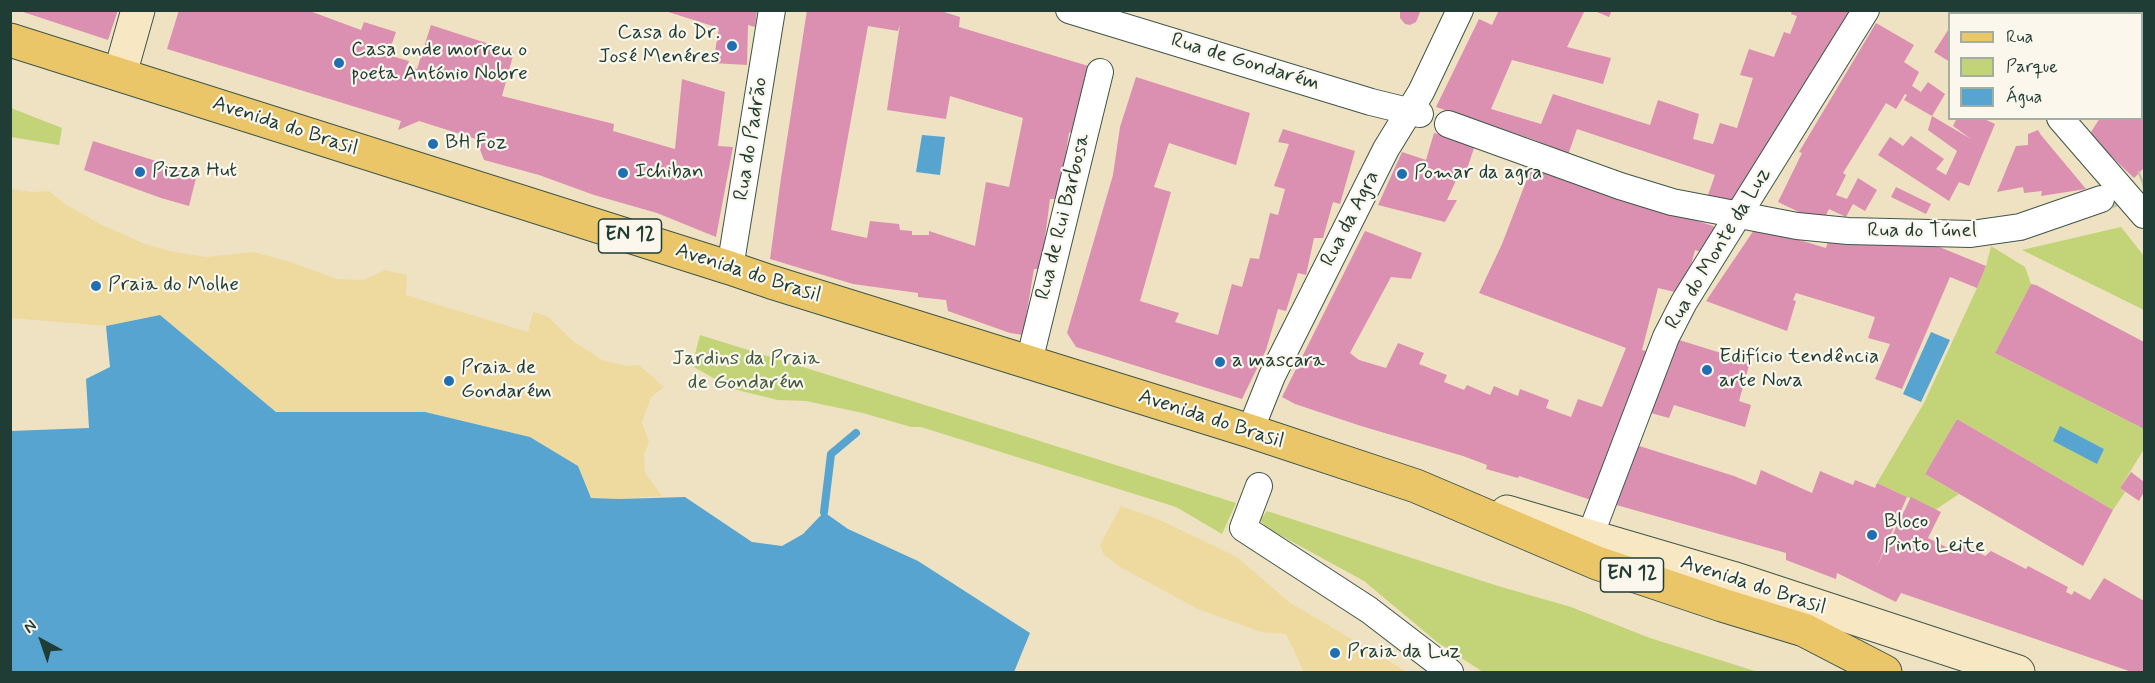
<!DOCTYPE html>
<meta charset="utf-8">
<style>
body{margin:0}
#map{position:relative;width:2155px;height:683px;overflow:hidden;background:#eee2c2;font-family:Mynerve,sans-serif}
canvas{display:block}
.frame{position:absolute;inset:0;border:12px solid #1f3d34;pointer-events:none}
.legend{position:absolute;left:1948px;top:12px;width:195px;height:108px;box-sizing:border-box;background:#fbf7ec;border:2px solid #a3ada2;margin:0;padding:8px 10px;list-style:none;font-size:18px;color:#1f3d34}
.legend li{display:flex;align-items:center;gap:12px;height:30px}
.legend b{width:30px;border:2px solid #a3ada2}
.north{position:absolute;left:12px;top:611px;width:60px;height:60px;-webkit-text-stroke:4px #fbf7ec;paint-order:stroke;rotate:320deg;font-size:16px;font-weight:700;line-height:24px;text-align:center;color:#1f3d34}
.north::after{content:'';display:block;margin:auto;width:21px;height:27px;background:#1f3d34;clip-path:polygon(50% 0,100% 100%,50% 72%,0 100%)}
</style>
<div id="map">
<canvas width="2155" height="683"></canvas>
<div class="frame"></div>
<ul class="legend">
<li><b style="height:8px;background:#eac669"></b>Rua</li>
<li><b style="height:16px;background:#c2d477"></b>Parque</li>
<li><b style="height:16px;background:#57a4d0"></b>Água</li>
</ul>
<div class="north">N</div>
</div>
<script>
const ctx = document.querySelector('canvas').getContext('2d');
ctx.lineJoin = 'round';
function paint(path, color) {
  ctx.fillStyle = color;
  ctx.fill(path, 'evenodd');
}
function poly(rows) {
  const path = new Path2D();
  for (const r of rows) {
    path.moveTo(r[0], r[1]);
    for (let i = 2; i < r.length; i += 2) path.lineTo(r[i], r[i + 1]);
  }
  return path;
}
function stroke(path, color, width, dash) {
  ctx.strokeStyle = color;
  ctx.lineWidth = width;
  ctx.lineCap = dash ? 'butt' : 'round';
  ctx.setLineDash(dash || []);
  ctx.stroke(path);
}
function label(font, color, halo, rows, align = 'center') {
  ctx.font = font + ' Mynerve,sans-serif';
  ctx.lineWidth = 4.5;
  ctx.setLineDash([]);
  ctx.textBaseline = 'middle';
  ctx.strokeStyle = halo;
  ctx.fillStyle = color;
  for (const [text, x, y, turn = 0] of rows) {
    ctx.save();
    ctx.translate(x, y);
    ctx.rotate((+turn || 0) * Math.PI / 180);
    ctx.textAlign = isNaN(turn) ? turn : align;
    if (halo) ctx.strokeText(text, 0, 0);
    ctx.fillText(text, 0, 0);
    ctx.restore();
  }
}
paint(poly([
 [11,108,62,128,59,145,11,137],
 [2121,227,2144,256,2144,310,2022,250],
 [1991,246,2025,267,2031,284,1995,353,2144,429,2144,449,2120,488,2125,492,2113,510,1957,419,1925,474,1959,494,1935,510,1877,483,1924,403,1977,288,1986,266],
 [2060,427,2104,449,2097,463,2054,441],
 [700,335,989,425,1236,503,1222,534,1176,507,921,427,911,427,863,413,806,401,778,400,733,389,692,366],
 [1267,511,1498,586,1571,607,1650,638,1758,672,1483,672,1437,642,1364,581,1267,528,1260,520]
]), '#c2d477');
paint(poly([
 [10,189,33,192,49,191,65,204,102,225,145,244,170,251,205,257,254,252,290,262,337,279,364,280,385,270,407,275,406,295,528,332,533,312,547,316,573,341,602,360,627,366,639,365,664,387,651,397,642,422,649,442,644,454,645,473,662,496,619,499,591,498,578,466,530,437,425,412,276,412,160,315,106,326,11,318],
 [1121,506,1160,520,1237,557,1289,602,1407,672,1304,672,1286,634,1261,632,1198,609,1122,568,1104,555,1100,545]
]), '#eeda9e');
paint(poly([
 [922,135,945,137,940,175,916,172],
 [160,315,276,412,425,412,530,437,578,466,591,498,619,499,685,497,752,542,782,546,803,534,824,512,848,529,918,561,1030,633,1014,672,11,672,11,431,89,428,86,379,110,367,106,326],
 [1931,332,1950,340,1921,402,1903,394],
 [2060,426,2104,449,2097,464,2053,441]
]), '#57a4d0');
stroke(poly([
 [824,512,831,454,856,433]
]), '#57a4d0', 8);
paint(poly([
 [17,10,118,10,108,40],
 [179,10,307,10,361,30,364,22,396,32,388,55,409,61,407,67,417,69,431,25,514,52,502,96,614,124,613,131,675,149,682,79,725,92,718,146,733,147,716,237,657,213,594,195,539,175,484,160,476,139,419,121,398,130,401,121,167,49],
 [662,10,757,10,755,27,748,25,747,65,713,63,719,28],
 [807,10,938,10,960,17,959,27,1095,68,1077,129,1069,133,1059,199,1050,199,1041,269,1034,269,1023,335,1010,333,948,311,946,300,918,297,918,293,853,284,770,259,781,178],
 [900,24,887,110,946,119,950,96,1023,118,1009,187,986,182,975,246,929,231,929,235,912,235,912,231,900,230,899,224,870,221,867,238,831,230,868,26,898,31],
 [1400,10,1421,10,1416,22,1410,25,1405,24,1400,18],
 [1499,10,1585,10,1567,47,1611,58,1603,84,1512,60,1491,109,1541,124,1553,94,1650,125,1658,100,1699,114,1693,139,1713,144,1720,123,1737,128,1753,78,1740,75,1749,49,1774,57,1784,32,1790,34,1797,16,1791,14,1792,10,1862,10,1750,210,1707,198,1715,175,1577,129,1568,155,1535,140,1436,107,1479,19,1492,25],
 [1592,10,1612,10,1609,17],
 [2081,10,2114,10,2111,14,2082,14],
 [1876,23,1914,45,1904,62,1919,72,1912,86,1921,92,1928,82,1945,94,1932,116,1904,100,1907,95,1905,94,1896,109,1886,103,1843,173,1846,175,1836,195,1847,199,1858,178,1877,190,1865,211,1853,204,1846,217,1829,209,1822,223,1778,202,1802,153,1799,152],
 [1950,27,1950,62,1934,52],
 [2144,53,2144,168,2134,178,2089,135,2100,118,2142,118,2142,58],
 [1136,77,1250,113,1236,165,1169,143,1154,187,1171,192,1140,301,1179,313,1175,322,1218,335,1232,284,1242,287,1250,258,1259,259,1270,213,1278,215,1285,189,1274,186,1289,144,1278,142,1283,129,1355,151,1340,204,1333,202,1323,238,1314,238,1306,275,1298,273,1286,311,1278,309,1266,350,1242,399,1076,347,1067,333,1113,175,1120,127],
 [1932,116,1971,139,1953,126,1957,118,1982,118,1995,124,1969,186,1959,182,1949,201,1878,155,1890,137,1903,146,1911,136,1944,159,1936,169,1946,175,1957,151,1928,130],
 [2038,130,2041,135,2086,189,2041,196,2042,191,2024,193,2023,187,1997,192,2016,146,2028,145,2028,134],
 [1434,133,1475,145,1466,172,1460,172,1447,200,1457,200,1445,222,1378,205,1402,152,1426,160],
 [93,141,197,174,189,206,161,198,84,170],
 [1532,166,1722,229,1708,254,1695,250,1683,294,1658,288,1642,350,1656,353,1597,502,1519,476,1518,478,1486,469,1487,465,1463,456,1361,426,1295,404,1282,397,1365,231,1422,253,1411,279,1391,277,1350,353,1359,360,1386,368,1398,343,1424,353,1419,364,1447,375,1444,382,1464,390,1467,385,1490,395,1494,386,1518,396,1520,389,1549,400,1546,408,1571,417,1578,399,1602,407,1626,348,1479,293,1502,244],
 [1896,187,1931,204,1926,214,1891,197],
 [1756,227,1826,248,1828,241,1863,245,1906,242,1932,244,1986,266,1977,288,1950,277,1902,389,1875,379,1890,344,1868,338,1875,317,1796,293,1793,300,1796,301,1787,331,1706,301],
 [2031,284,2036,285,2144,342,2144,429,1995,353],
 [1676,339,1750,362,1739,401,1751,405,1745,427,1674,405,1669,418,1647,412],
 [1957,419,2113,510,2083,566,1925,474],
 [1633,444,1734,476,1756,485,1761,470,1812,493,1820,471,1853,485,1855,480,1875,488,1877,483,1907,497,1877,566,1911,497,1941,512,1928,538,1956,552,1963,543,1985,556,1991,551,2026,569,2028,566,2068,587,2066,592,2072,595,2074,591,2090,600,2104,578,2144,601,2144,672,2132,672,1901,593,1896,602,1837,573,1836,579,1786,560,1786,553,1613,504],
 [2131,472,2144,482,2144,492,2139,501,2120,488]
]), '#db90b1');
stroke(poly([
 [2105,197,2144,183]
]), '#c5c1a6', 26, [26, 13]);
const street = poly([
 [1069,10,1371,102,1420,114],
 [2142,33,2142,44],
 [2060,118,2144,215],
 [1448,124,1620,186,1672,202,1797,226,1848,231,1971,234,2020,227,2101,199],
 [730,268,772,10],
 [1029,362,1100,72],
 [1250,431,1272,376,1386,149,1421,92,1460,10],
 [1259,486,1243,528,1369,610,1450,672],
 [1590,536,1666,337,1684,302,1866,10]
]);
const secondary = poly([
 [120,74,138,10],
 [1507,512,1732,578,2018,672]
]);
const primary = poly([
 [10,40,730,268,771,282,1250,431,1416,486,1597,563,1722,605,1804,630,1885,672]
]);
stroke(street, '#3e5649', 28);
stroke(secondary, '#3e5649', 35);
stroke(primary, '#3e5649', 35);
stroke(street, '#fff', 26);
stroke(secondary, '#f7e8c3', 33);
stroke(primary, '#eac669', 33);
for (const [x, y, r, color] of [
 [732,46,6,"#1f6fb2"],
 [339,63,6,"#1f6fb2"],
 [433,144,6,"#1f6fb2"],
 [140,172,6,"#1f6fb2"],
 [623,173,6,"#1f6fb2"],
 [1402,174,6,"#1f6fb2"],
 [96,286,6,"#1f6fb2"],
 [1220,362,6,"#1f6fb2"],
 [1707,370,6,"#1f6fb2"],
 [449,381,6,"#1f6fb2"],
 [1872,535,6,"#1f6fb2"],
 [1335,653,6,"#1f6fb2"]
]) {
  const dot = new Path2D();
  dot.arc(x, y, r, 0, 2 * Math.PI);
  ctx.fillStyle = color;
  ctx.fill(dot);
  stroke(dot, '#fbf7ec', 2);
}
for (const [x, y, w] of [
 [630,236,63],
 [1632,575,63]
]) {
  const box = new Path2D();
  box.roundRect(x - w / 2, y - 17, w, 34, 4.5);
  ctx.fillStyle = '#fbf7ec';
  ctx.fill(box);
  stroke(box, '#1f3d34', 1.5);
}
label('bold 20px', '#1f3d34', null, [
 ["EN 12",630,236],
 ["EN 12",1632,575]
]);
label('21px', '#1f3d34', '#fbf7ec', [
 ["Casa do Dr.",720,34,"right"],
 ["José Menéres",720,58,"right"],
 ["Casa onde morreu o",351,51],
 ["poeta António Nobre",351,75],
 ["BH Foz",445,144],
 ["Pizza Hut",152,172],
 ["Ichiban",635,173],
 ["Pomar da agra",1414,174],
 ["Praia do Molhe",108,286],
 ["Edifício tendência",1719,358],
 ["arte Nova",1719,382],
 ["a mascara",1232,362],
 ["Praia de",461,369],
 ["Gondarém",461,393],
 ["Bloco",1884,523],
 ["Pinto Leite",1884,547],
 ["Praia da Luz",1347,653]
], 'left');
label('21px', '#1f3d34', '#fbf7ec', [
 ["Rua de Gondarém",1245,63,17],
 ["Avenida do Brasil",285,127,18],
 ["Rua do Padrão",752,139,-81],
 ["Rua de Rui Barbosa",1064,217,-76],
 ["Rua da Agra",1351,219,-63],
 ["Rua do Túnel",1922,232],
 ["Rua do Monte da Luz",1719,249,-59],
 ["Avenida do Brasil",748,274,18],
 ["Avenida do Brasil",1211,420,18],
 ["Avenida do Brasil",1753,586,18]
]);
label('21px', '#405b41', '#fbf7ec', [
 ["Jardins da Praia",746,360],
 ["de Gondarém",746,384]
]);
</script>
